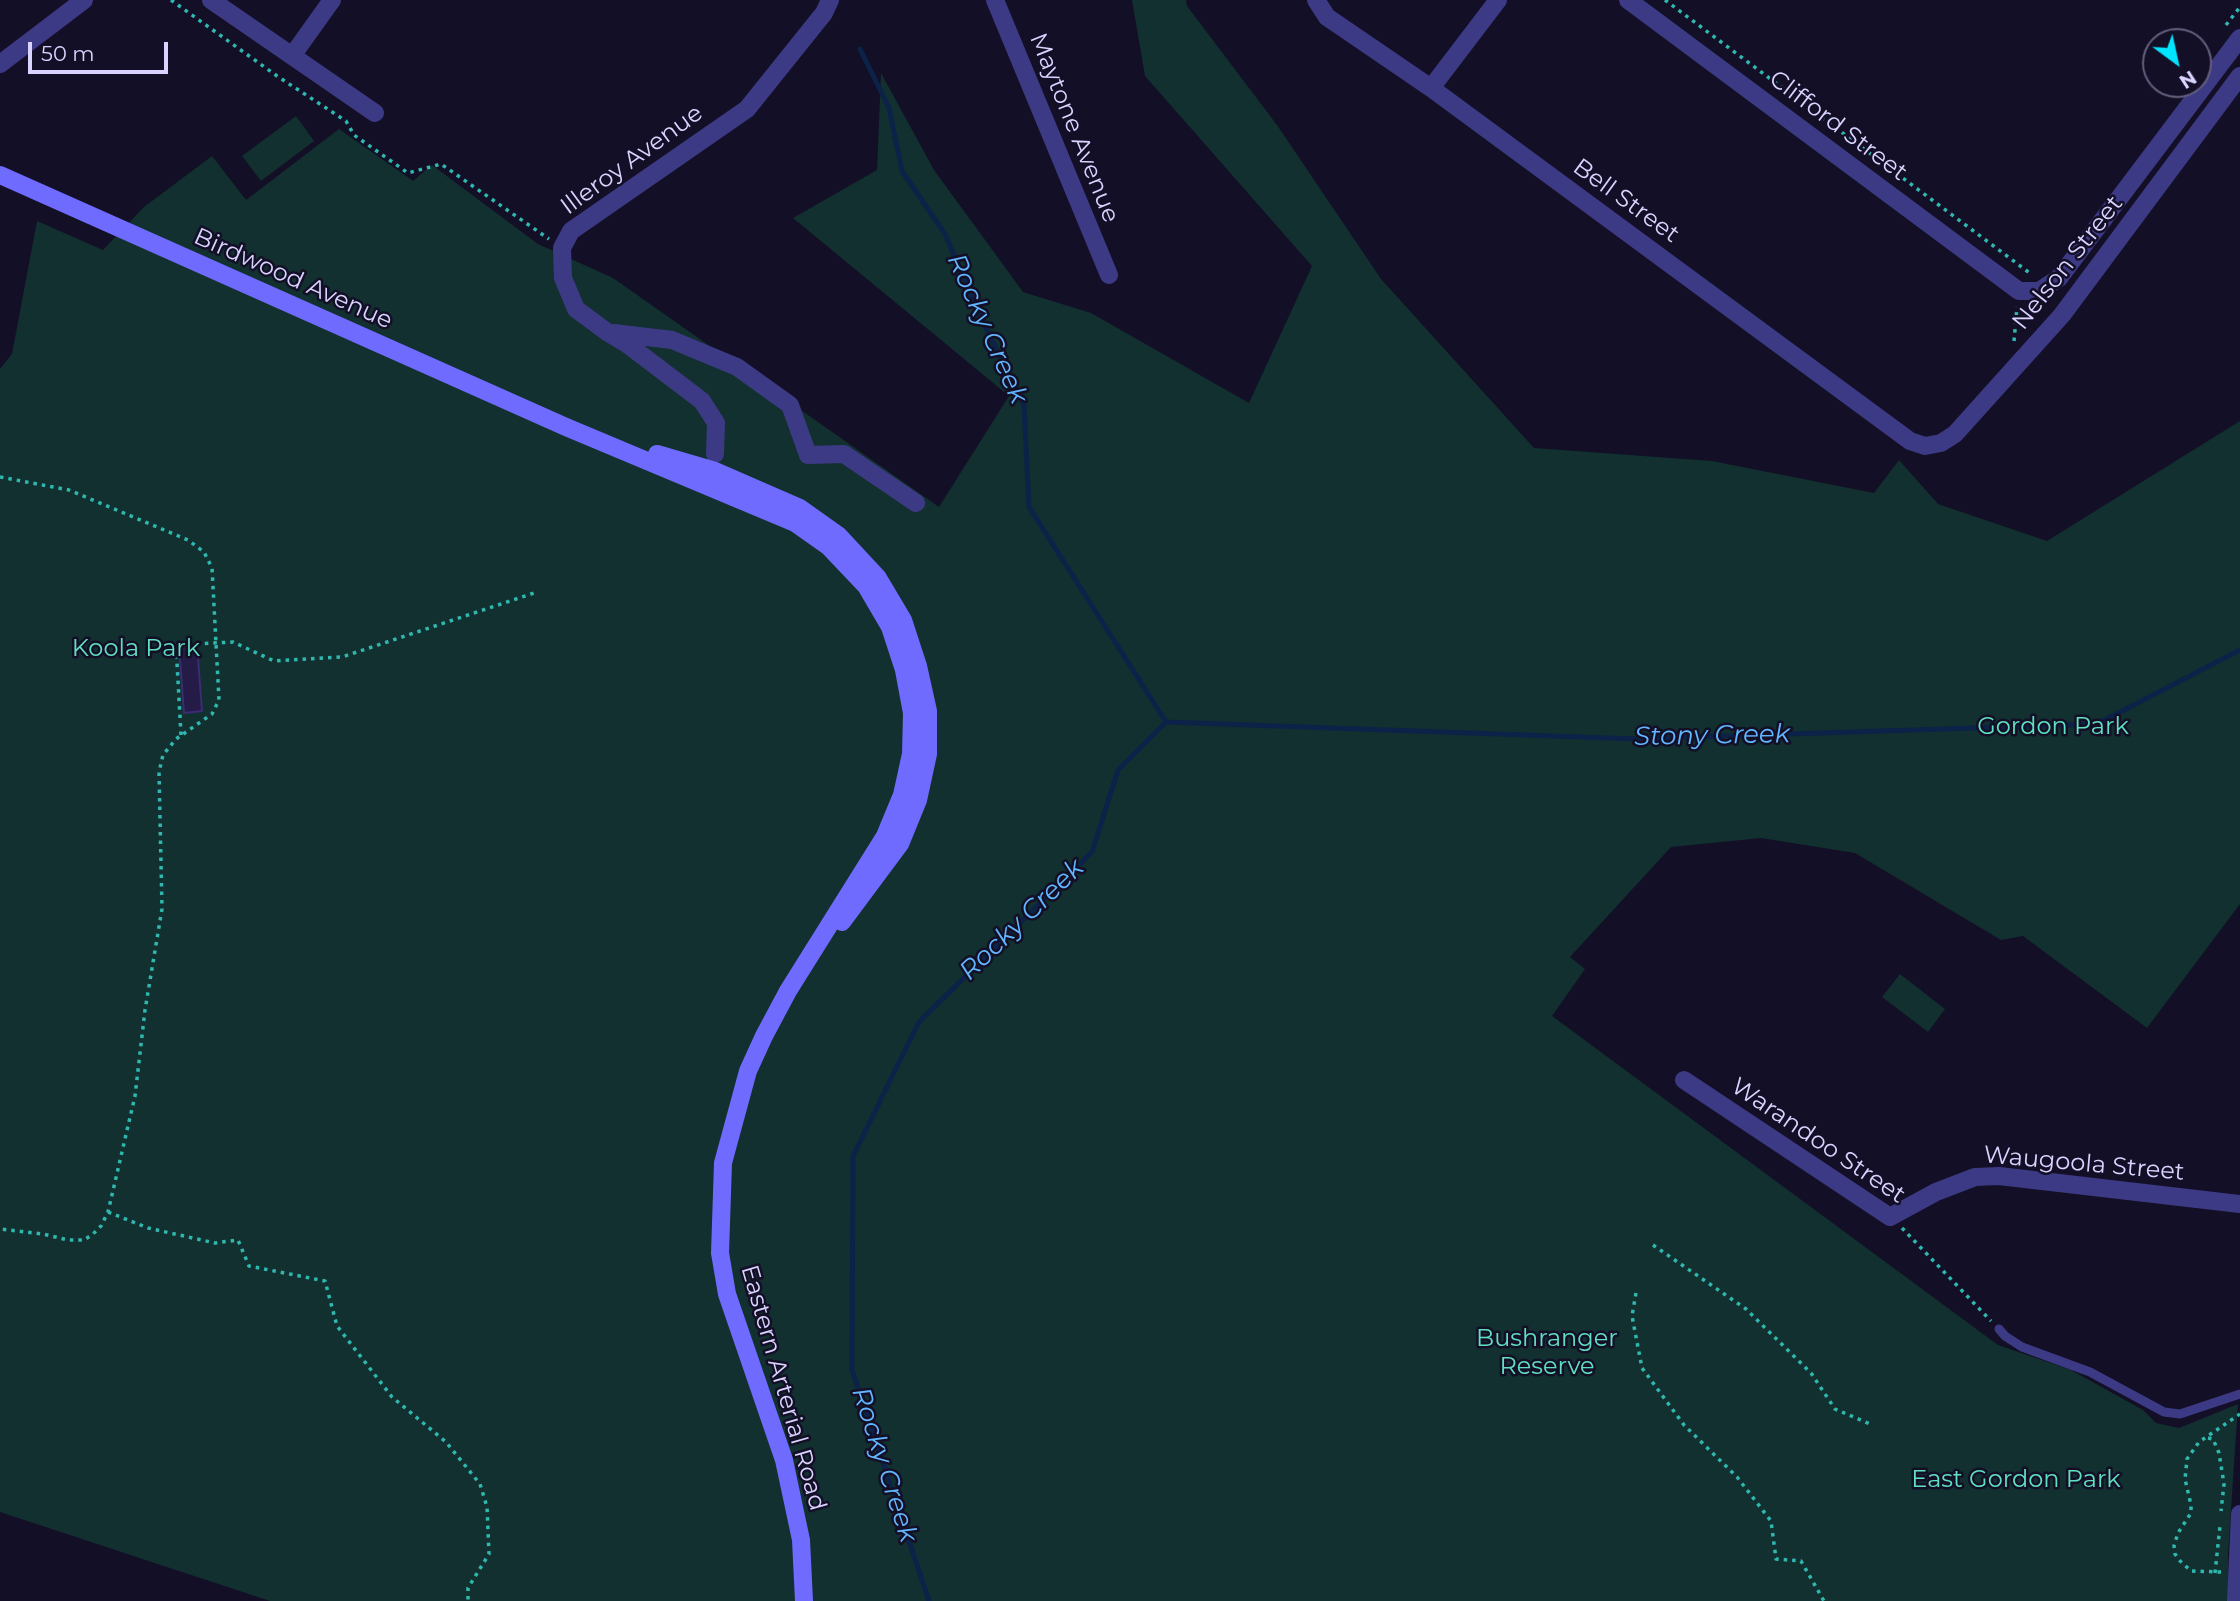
<!DOCTYPE html>
<style>
body{margin:0}
#map{position:relative;width:2240px;height:1601px;overflow:hidden;background:#130f26;font-family:Montserrat,sans-serif}
canvas{display:block}
.north{position:absolute;left:2142px;top:28px;width:70px;height:70px;box-sizing:border-box;background:#130f26;border:2px solid #625e7d;border-radius:50%;rotate:147deg;font-size:19px;font-weight:700;line-height:28px;text-align:center;color:#d9d4ff}
.north::after{content:'';display:block;margin:auto;width:24px;height:32px;background:#00e5ff;clip-path:polygon(50% 0,100% 100%,50% 72%,0 100%)}
.scale{position:absolute;left:28px;top:42px;width:140px;height:32px;box-sizing:border-box;border:4px solid #d9d4ff;border-top:0;padding-left:9px;font-size:21px;line-height:24px;white-space:nowrap;color:#d9d4ff;-webkit-text-stroke:5px #130f26;paint-order:stroke}
</style>
<div id="map">
<canvas width="2240" height="1601"></canvas>
<div class="north">N</div>
<div class="scale">50 m</div>
</div>
<script>
const ctx = document.querySelector('canvas').getContext('2d');
ctx.lineJoin = 'round';
function paint(path, color) {
  ctx.fillStyle = color;
  ctx.fill(path, 'evenodd');
}
function poly(rows) {
  const path = new Path2D();
  for (const r of rows) {
    path.moveTo(r[0], r[1]);
    for (let i = 2; i < r.length; i += 2) path.lineTo(r[i], r[i + 1]);
  }
  return path;
}
function stroke(path, color, width, dash) {
  ctx.strokeStyle = color;
  ctx.lineWidth = width;
  ctx.lineCap = dash ? 'butt' : 'round';
  ctx.setLineDash(dash || []);
  ctx.stroke(path);
}
function label(font, color, halo, rows, align = 'center') {
  ctx.font = font + ' Montserrat,sans-serif';
  ctx.lineWidth = 5;
  ctx.setLineDash([]);
  ctx.textBaseline = 'middle';
  ctx.strokeStyle = halo;
  ctx.fillStyle = color;
  for (const [text, x, y, turn = 0] of rows) {
    ctx.save();
    ctx.translate(x, y);
    ctx.rotate((+turn || 0) * Math.PI / 180);
    ctx.textAlign = isNaN(turn) ? turn : align;
    if (halo) ctx.strokeText(text, 0, 0);
    ctx.fillText(text, 0, 0);
    ctx.restore();
  }
}
paint(poly([
 [1132,0,1186,0,1187,6,1277,125,1381,279,1534,448,1712,461,1874,493,1899,460,1938,504,2047,541,2240,421,2240,904,2147,1028,2023,936,2001,940,1855,853,1761,838,1671,847,1570,957,1585,969,1552,1016,1998,1345,2071,1370,2143,1410,2156,1423,2179,1428,2238,1404,2228,1555,2229,1601,270,1601,0,1512,0,369,12,354,37,221,103,250,144,207,212,156,246,200,339,129,413,181,432,165,538,244,613,278,939,507,1009,396,793,218,877,170,881,73,934,170,1023,292,1091,313,1249,403,1312,266,1145,76],
 [296,116,314,141,261,181,242,156],
 [1900,974,1945,1009,1928,1032,1882,997]
]), '#12302f');
stroke(poly([
 [860,49,889,108,902,171,945,234,979,314,1024,405,1029,507,1166,722,1118,770,1092,852,919,1022,853,1156,852,1370,929,1601],
 [1166,722,1636,739,2097,724,2240,650]
]), '#0c2248', 5);
const building = poly([
 [197,645,202,711,184,713,179,646,197,645]
]);
paint(building, '#241b47');
stroke(building, '#3b2d73', 2);
stroke(poly([
 [171,0,277,76,346,121,354,135,408,173,441,164,549,239],
 [1665,0,2031,274],
 [2226,25,2240,7],
 [2014,341,2017,307],
 [0,477,69,490,188,540,204,552,212,568,219,700,212,714,176,739,163,755,159,772,162,909,145,1010,135,1096,108,1212,101,1226,93,1234,84,1240,68,1240,43,1234,0,1229],
 [181,735,176,645,233,642,274,661,342,657,537,592],
 [108,1212,148,1228,215,1243,238,1240,249,1266,325,1281,337,1326,392,1397,446,1442,480,1484,487,1507,489,1554,468,1588,468,1601],
 [1902,1228,1991,1321],
 [1653,1245,1746,1309,1811,1373,1835,1409,1870,1424],
 [1636,1293,1632,1316,1642,1368,1684,1425,1737,1477,1771,1521,1776,1559,1801,1561,1824,1601],
 [2208,1438,2213,1439,2219,1453,2224,1484,2221,1511],
 [2221,1572,2191,1571,2179,1560,2175,1554,2174,1546,2178,1533,2191,1513,2191,1505,2185,1479,2187,1459,2199,1442,2240,1414],
 [2215,1573,2220,1526]
]), '#2fb8b0', 3.5, [3.5, 5]);
stroke(poly([
 [1999,1329,2005,1336,2022,1347,2090,1372,2164,1412,2180,1414,2240,1394]
]), '#3d3a85', 9);
stroke(poly([
 [211,0,375,113],
 [995,0,1109,275],
 [1316,0,1327,17,1431,88,1910,441,1925,446,1941,443,1955,434,2062,315,2240,76],
 [1628,0,2019,291,2039,291,2059,278,2240,38],
 [292,56,332,0],
 [0,64,84,0],
 [1431,88,1498,0],
 [614,333,672,340,737,367,790,405,808,455,844,454,916,503],
 [715,454,716,423,702,401,627,344,607,332,576,309,563,278,562,248,571,231,747,109,824,13,830,0],
 [1684,1080,1890,1217,1936,1192,1975,1177,1999,1176,2240,1204],
 [2236,1601,2240,1514]
]), '#3d3a85', 18);
stroke(poly([
 [0,175,566,427,795,523,829,547,866,586,890,627,904,670,912,713,911,754,902,795,885,836,788,991,764,1036,748,1071,723,1163,720,1253,727,1294,784,1460,801,1540,804,1601],
 [657,454,715,471,800,508,838,535,878,578,903,620,918,666,928,711,928,754,918,800,900,844,842,922]
]), '#6f6bff', 18);
label('24px', '#d9d4ff', '#130f26', [
 ["Clifford Street",1838,126,37],
 ["Maytone Avenue",1074,128,68],
 ["Illeroy Avenue",632,160,-36],
 ["Bell Street",1626,201,36],
 ["Nelson Street",2068,263,-52],
 ["Birdwood Avenue",293,279,24],
 ["Warandoo Street",1818,1141,34],
 ["Waugoola Street",2084,1164,5],
 ["Eastern Arterial Road",783,1388,74]
]);
label('24px', '#5fe0c0', '#130f26', [
 ["Koola Park",136,649],
 ["Gordon Park",2053,727],
 ["Bushranger",1547,1339],
 ["Reserve",1547,1367],
 ["East Gordon Park",2016,1480]
]);
label('italic 26px', '#62b6ff', '#130f26', [
 ["Rocky Creek",987,329,66],
 ["Stony Creek",1712,736,-1],
 ["Rocky Creek",1022,920,-44],
 ["Rocky Creek",884,1465,72]
]);
</script>
